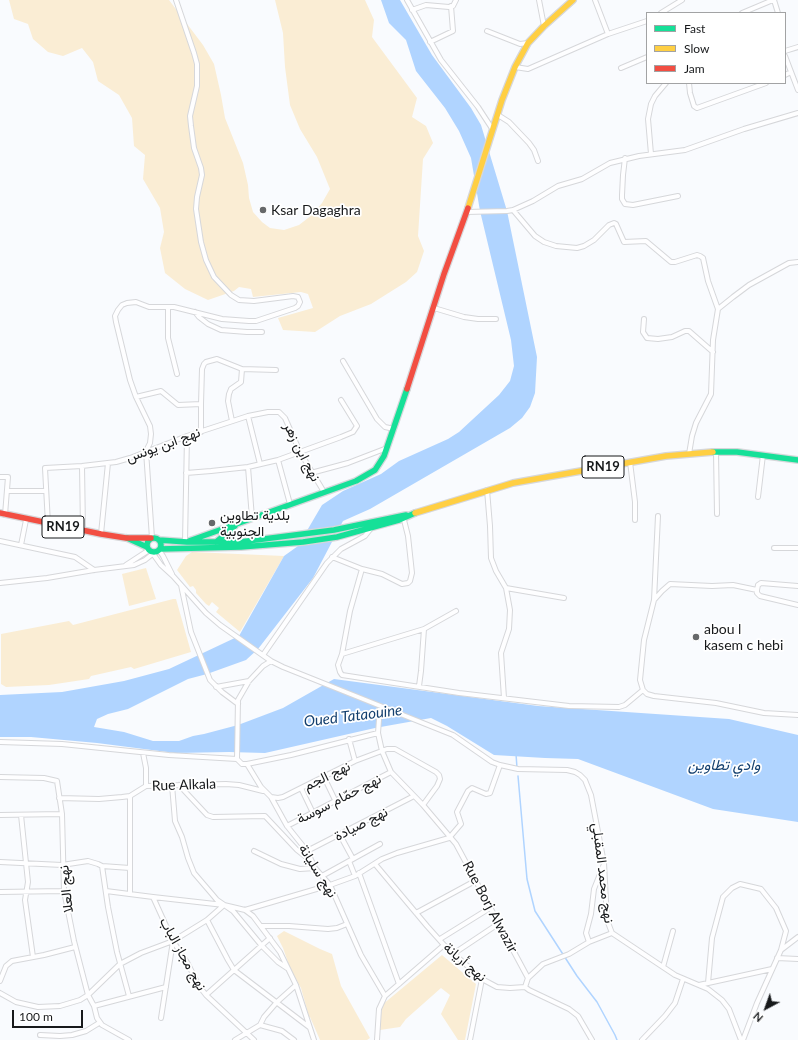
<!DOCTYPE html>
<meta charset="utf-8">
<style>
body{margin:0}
#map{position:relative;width:798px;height:1040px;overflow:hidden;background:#f9fbfe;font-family:Lato,sans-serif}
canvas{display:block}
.legend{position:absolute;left:646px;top:12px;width:140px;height:72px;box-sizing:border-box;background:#fff;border:1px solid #a2a3a4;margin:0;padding:5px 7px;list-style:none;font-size:12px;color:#17191b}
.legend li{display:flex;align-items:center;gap:8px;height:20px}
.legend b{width:20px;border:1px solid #a2a3a4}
.north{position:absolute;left:746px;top:988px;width:40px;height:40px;-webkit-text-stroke:3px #fff;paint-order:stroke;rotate:221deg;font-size:11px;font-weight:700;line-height:16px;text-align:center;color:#17191b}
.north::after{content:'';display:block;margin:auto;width:14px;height:18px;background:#17191b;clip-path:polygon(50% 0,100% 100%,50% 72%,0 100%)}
.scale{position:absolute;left:12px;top:1010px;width:71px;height:18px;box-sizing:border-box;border:2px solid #17191b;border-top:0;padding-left:5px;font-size:12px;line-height:14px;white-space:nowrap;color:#17191b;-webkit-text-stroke:3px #fff;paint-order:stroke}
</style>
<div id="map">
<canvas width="798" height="1040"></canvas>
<ul class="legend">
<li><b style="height:5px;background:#16e098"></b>Fast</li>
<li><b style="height:5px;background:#ffcf43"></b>Slow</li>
<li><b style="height:5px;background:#f24e42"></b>Jam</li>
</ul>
<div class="north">N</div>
<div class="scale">100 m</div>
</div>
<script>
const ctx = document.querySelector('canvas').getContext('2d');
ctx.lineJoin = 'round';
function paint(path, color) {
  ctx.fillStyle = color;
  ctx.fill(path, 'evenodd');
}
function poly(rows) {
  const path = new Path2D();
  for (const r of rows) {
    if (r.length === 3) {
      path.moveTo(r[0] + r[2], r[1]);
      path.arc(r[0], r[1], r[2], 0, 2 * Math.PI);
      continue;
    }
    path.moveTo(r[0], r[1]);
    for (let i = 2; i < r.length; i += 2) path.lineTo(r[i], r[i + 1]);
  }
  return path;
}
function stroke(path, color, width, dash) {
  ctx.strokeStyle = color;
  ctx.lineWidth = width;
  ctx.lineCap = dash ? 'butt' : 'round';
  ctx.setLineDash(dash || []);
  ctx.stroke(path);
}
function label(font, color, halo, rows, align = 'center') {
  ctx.font = font + ' Lato,Vazirmatn,sans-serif';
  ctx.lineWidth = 3.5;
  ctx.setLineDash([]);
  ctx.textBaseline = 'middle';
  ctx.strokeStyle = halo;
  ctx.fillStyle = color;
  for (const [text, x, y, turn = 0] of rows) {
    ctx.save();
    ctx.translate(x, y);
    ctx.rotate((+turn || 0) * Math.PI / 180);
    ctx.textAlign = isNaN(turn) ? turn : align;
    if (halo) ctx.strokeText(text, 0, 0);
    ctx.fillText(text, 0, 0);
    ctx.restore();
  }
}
paint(poly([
 [9,0,169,0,203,45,214,64,221,95,225,118,243,163,248,185,249,198,253,212,262,222,270,228,284,230,299,225,312,215,322,203,330,189,317,157,300,129,290,105,285,67,283,33,275,0,365,0,374,20,372,37,417,98,412,117,426,126,433,143,423,159,418,236,424,251,417,272,406,282,371,304,340,316,315,332,283,330,278,318,313,308,308,294,301,292,253,297,251,289,239,287,234,291,208,300,185,289,165,273,160,248,164,232,160,208,143,179,145,155,134,146,132,118,119,95,98,81,93,62,82,48,63,56,48,52,33,39,28,24,14,19],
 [192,552,284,556,240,632,216,612,219,608,212,602,209,606,206,604,196,593,196,590,193,586,190,587,177,570,186,556],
 [146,568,156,599,129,606,122,574],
 [173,599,176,599,191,652,134,669,131,667,91,676,89,679,49,685,6,687,1,684,1,634,69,621,73,625],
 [284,931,320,949,332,954,341,986,370,1038,367,1040,320,1040,310,1017,309,1017,301,988,291,971,283,948,277,936],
 [442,955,476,984,465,1040,458,1040,441,1014,450,995,441,988,406,1019,400,1027,380,1030,382,1005]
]), '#faedd4');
paint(poly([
 [381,0,400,0,432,55,471,108,481,125,507,211,537,357,535,393,530,407,522,418,510,428,370,509,343,521,313,578,258,649,246,660,207,674,188,679,128,709,108,714,97,719,94,727,124,732,153,741,179,741,193,736,204,734,238,725,283,708,334,679,538,706,729,719,798,735,798,822,713,809,578,759,545,758,494,755,447,726,431,718,375,728,265,753,229,752,175,753,97,743,31,737,0,737,0,695,62,692,124,681,169,669,239,636,284,556,298,546,322,505,343,491,381,474,399,461,448,439,459,432,499,395,510,381,514,366,511,340,480,211,471,158,459,131,445,108,416,71,406,40,389,23]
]), '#b0d4ff');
stroke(poly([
 [516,754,517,768],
 [518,776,527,879,535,911,577,976,597,1002,615,1035,617,1040]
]), '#b0d4ff', 1.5);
const street = poly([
 [407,0,441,60,478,107,493,130],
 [539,0,544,26],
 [595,0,608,34],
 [774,0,778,13],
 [412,10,426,5,449,7,453,6,456,0],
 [661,13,682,0],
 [742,13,773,0],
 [487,31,520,44,528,43],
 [430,42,453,31,451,6],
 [785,51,798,47],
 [785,56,798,90],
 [515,67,528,69,608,34,647,21],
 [621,68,647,57],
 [785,75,791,72],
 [689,83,690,93,694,106,697,108,766,83],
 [498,115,509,122,529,143,534,150,538,161],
 [651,154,648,119,651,104,655,96,666,83],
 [625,158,623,175,622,195,622,199,625,204,633,205,678,196],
 [513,210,535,236,544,242,556,246,577,248,584,246,594,240,609,225,614,223,616,224,624,242,646,241,671,262,675,262,697,255,700,256,703,258,708,281,718,309],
 [466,212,507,211,513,210,533,201,558,186,582,179,610,163,639,156,685,150,744,129,798,113],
 [168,307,168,338,177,374],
 [434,308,464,317,478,319,496,319],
 [195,312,199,317,208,324,221,330,247,332,262,332],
 [644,319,643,332,647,338,658,339,672,337,685,331,689,331,713,352],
 [343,361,377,419,385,427,394,429],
 [136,397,161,391,178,405,201,404],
 [248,416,260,464],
 [232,421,228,401,229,394,231,389,241,382,242,369],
 [201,432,201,404,202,369,204,364,206,362,217,359,242,369,276,370],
 [716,452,717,514],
 [689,454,692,436,696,423,711,394,713,340,718,309,733,297,749,285,789,263,798,262],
 [278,460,290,504],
 [630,462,635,502,635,520],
 [82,466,83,530],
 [248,467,252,518],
 [186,473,211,471,248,467,278,460,341,437,353,432,357,426,341,400],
 [311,473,348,463,387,448],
 [0,477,8,477,5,515],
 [487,490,490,526,491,558,496,571,506,588,510,610,509,629,501,653,504,698],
 [8,491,46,491],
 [758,497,763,455],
 [658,516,654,600,644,640,640,680,643,690,647,694,654,696,716,703,764,713,798,715],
 [48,524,45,468,82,466,116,462,130,458,187,436,248,416,268,412,279,412,285,418,300,452,324,492],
 [101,534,108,463],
 [152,538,146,451,150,443,151,434,150,426,136,397,130,380,116,322,115,316,118,310,122,305,127,303,136,302,149,307,174,307,222,319,249,321,256,321,295,308,298,306,300,302,298,297,293,296,254,301,239,300,231,295,214,277,206,260,201,242,196,209,197,197,202,175,201,168,194,148,191,126,190,116,197,86,197,64,194,53,176,0],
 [0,541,75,557,94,570],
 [185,542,187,436],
 [21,545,26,520],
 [774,548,798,548],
 [159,550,163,556,172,574],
 [151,551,161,565,173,576,206,613,220,625,271,661,283,667,453,735,492,762,500,765,518,769,567,770,575,772,580,775,585,780,591,795,604,863,607,920,612,933,675,975,708,989,722,1000,729,1009,741,1040],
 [332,557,362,569,382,574,402,584,408,583,410,581,412,573,408,536,403,516],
 [126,565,149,550],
 [362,569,350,611,342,654,338,665,340,672,342,675,459,693,569,706,619,707,625,705,643,690],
 [0,583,47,578,94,570,134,565,145,560,155,552],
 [181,585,191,632,210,680,222,692,238,704],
 [798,586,761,583,758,585,757,590,757,593,760,596,798,605],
 [506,588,564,598],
 [654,600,662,591,670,584,712,586,733,585,757,590],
 [342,654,424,629],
 [263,655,327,563,341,549,365,536,372,527],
 [419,686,421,671,424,629,456,611],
 [216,687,249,681],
 [380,706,378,733,382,751,391,772,423,805,456,844,528,978],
 [349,739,355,761],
 [0,742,62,744,169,755,237,759],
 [143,753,146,768,146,786],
 [237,759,242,764,247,764,261,787,271,797,287,826,307,851,315,868,330,885,361,955,385,996],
 [237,759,238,700,249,681,263,666,271,661],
 [247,764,291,755,378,733],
 [0,777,44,778,57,781,62,814,64,891,74,941,88,995,94,1006,97,1018,102,1025,129,1040],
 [324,777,335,800],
 [172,785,175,821,182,837,188,858,194,873,212,894,217,900,233,911,262,946,278,962,287,968],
 [179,785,207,815,213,817,265,816,297,850,311,861],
 [301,788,313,813],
 [271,797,278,798,283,797,355,761,387,749,395,749,436,772,439,775,440,779,437,786,423,805],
 [59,798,99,799,122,797,130,796,146,786,226,784,239,785,263,791],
 [0,815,62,814],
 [21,815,28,882,25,900,33,957],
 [287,826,391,772],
 [340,835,353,859],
 [449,838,461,824,457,812,468,791,472,788,486,794,490,793,500,765],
 [254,851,281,864,300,869,315,868],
 [307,851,414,796],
 [349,861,355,876],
 [0,862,62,865,88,861,98,864,102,866,130,868],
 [375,864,427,926,444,945,482,979,497,987,510,988,525,987,529,990,569,1009,578,1016,592,1040],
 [102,866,108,907,117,952,129,996],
 [359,873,399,984],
 [322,876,380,844],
 [106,891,153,897,224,905,245,910,330,885,355,876,382,859,397,853,449,838],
 [0,892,64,891],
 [130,893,130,796],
 [153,897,173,941,188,964,199,986,206,995,254,1040],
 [245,910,253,916,280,952,296,985,314,1040],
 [416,913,475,881],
 [207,920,228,960,234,970,309,1027],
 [261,926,289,926,328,929,337,928,347,924],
 [440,939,490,908],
 [589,942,586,933,591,914,594,889,604,864],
 [453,954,498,924],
 [777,958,798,959],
 [663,967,673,931],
 [0,981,6,966,12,961,44,955,75,947],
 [708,983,712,938,723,897,732,888,740,884,761,889,776,908,786,931,781,950],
 [699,985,772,969],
 [525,987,528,978,543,964,569,954,589,942,612,933],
 [0,993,16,1002,38,1007,60,1006,80,1000,88,995,120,964,141,953,173,941,207,920,224,905],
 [206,995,270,938],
 [94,1006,166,987],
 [161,1018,173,941],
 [260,1025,282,1031,294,1040],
 [40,1035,60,1036,72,1035,86,1031,99,1023],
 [235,1040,260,1025,264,1017,277,1002,296,985],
 [377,1040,379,1009,385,996,444,945],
 [470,1040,482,979],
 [642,1040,665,1016,675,1003,683,979],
 [743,1040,757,1003,781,950,798,937]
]);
const fast = poly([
 [713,452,737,452,798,460],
 [232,529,230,533,234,542],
 [154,545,7],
 [127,538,147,547],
 [159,540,187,542,240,542,334,530,406,515],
 [189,541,356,481,375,470,384,456,407,389],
 [216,542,235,526],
 [160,549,241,547,303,542,337,537,399,520,415,513]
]);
const slow = poly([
 [468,208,502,100,515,67,528,43,544,26,573,0],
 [415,513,513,483,666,456,713,452]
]);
const jam = poly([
 [407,389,444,274,468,208],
 [0,513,101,534,126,538,151,538]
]);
stroke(street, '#d6d7da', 6);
stroke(fast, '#d6d7da', 8);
stroke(slow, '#d6d7da', 8);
stroke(jam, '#d6d7da', 8);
stroke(street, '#fefeff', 4);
stroke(fast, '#16e098', 5.5);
stroke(slow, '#ffcf43', 5.5);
stroke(jam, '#f24e42', 5.5);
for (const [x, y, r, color] of [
 [263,210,4,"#66686a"],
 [212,523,4,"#66686a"],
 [696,637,4,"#66686a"]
]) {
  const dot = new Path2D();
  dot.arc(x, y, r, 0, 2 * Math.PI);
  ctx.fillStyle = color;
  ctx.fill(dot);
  stroke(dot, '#fff', 1.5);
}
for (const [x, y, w] of [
 [603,467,42],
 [63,527,42]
]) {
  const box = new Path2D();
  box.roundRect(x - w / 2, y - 11, w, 22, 3);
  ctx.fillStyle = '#fff';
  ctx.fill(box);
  stroke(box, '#17191b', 1);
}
label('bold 13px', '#17191b', null, [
 ["RN19",603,467],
 ["RN19",63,527]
]);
label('14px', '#17191b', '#fff', [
 ["Ksar Dagaghra",271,210],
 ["بلدية تطاوين",220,515],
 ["الجنوبية",220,531],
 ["abou l",704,629],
 ["kasem c hebi",704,645]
], 'left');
label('14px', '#17191b', '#fff', [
 ["نهج ابن يونس",163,445,-20],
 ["نهج ابن زهر",302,452,63],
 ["نهج الجم",327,776,-26],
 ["Rue Alkala",184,785,-2],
 ["نهج حمّام سوسة",339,799,-27],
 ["نهج صيادة",361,824,-27],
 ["نهج سليانة",318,871,58],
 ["نهج محمد المقبلي",603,873,83],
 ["نهج العلا",66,889,-96],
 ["Rue Borj Alwazir",490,907,62],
 ["نهج مجاز الباب",183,954,61],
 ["نهج أريانة",465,962,41]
]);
label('italic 15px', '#14406f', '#fff', [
 ["Oued Tataouine",353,716,-7],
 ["وادي تطاوين",724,765]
]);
</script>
